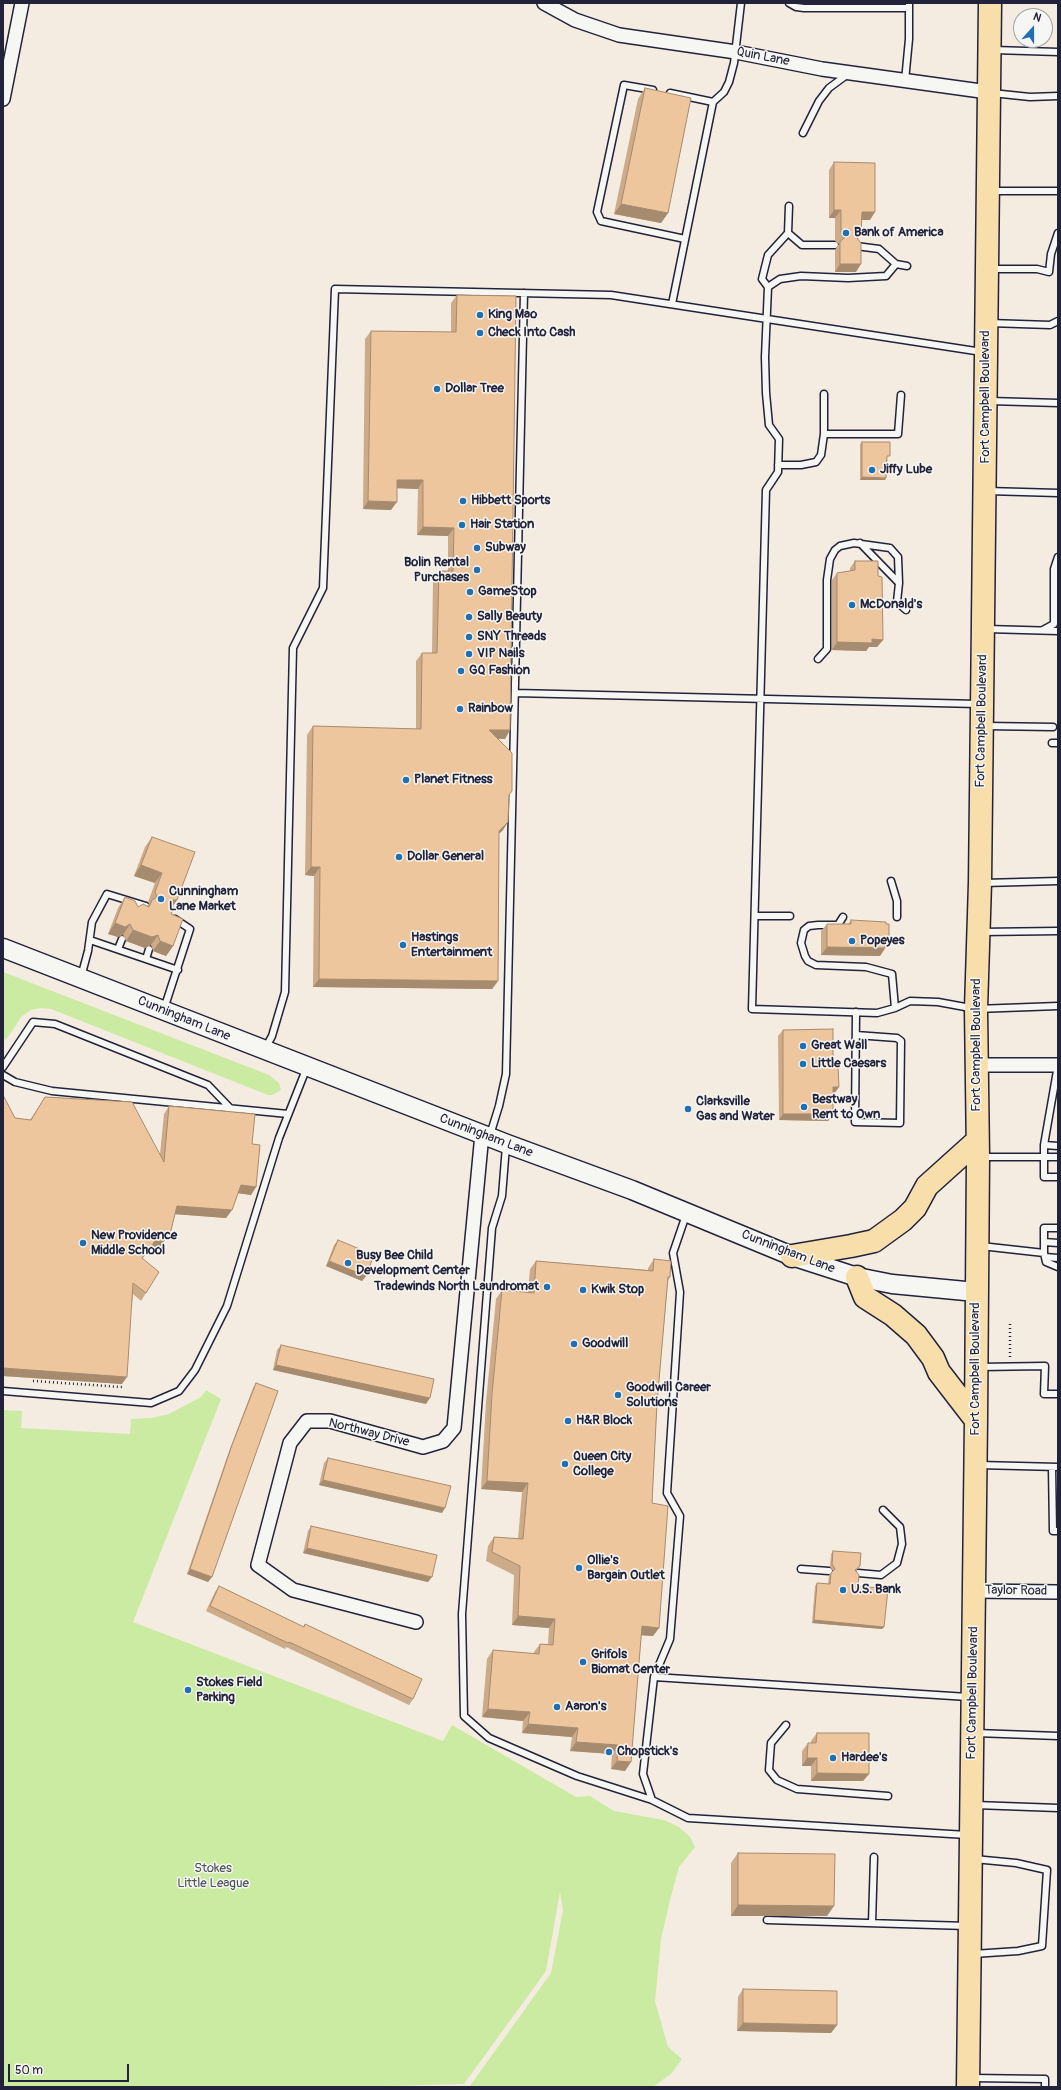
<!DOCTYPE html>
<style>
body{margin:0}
#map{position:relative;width:1061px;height:2090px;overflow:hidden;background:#f4ece1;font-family:Pangolin,sans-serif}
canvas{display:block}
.frame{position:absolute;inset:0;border:4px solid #22223b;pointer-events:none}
.north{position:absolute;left:1013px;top:8px;width:40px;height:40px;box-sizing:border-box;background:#f6f6f2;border:1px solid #a1a1a9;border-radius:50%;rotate:21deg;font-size:11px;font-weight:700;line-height:16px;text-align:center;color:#22223b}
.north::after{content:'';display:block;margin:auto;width:14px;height:18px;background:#1f6fb2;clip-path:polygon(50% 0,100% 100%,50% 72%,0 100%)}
.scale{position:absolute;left:8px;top:2064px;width:121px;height:18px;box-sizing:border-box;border:2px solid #22223b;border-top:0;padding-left:5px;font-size:12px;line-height:14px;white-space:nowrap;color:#22223b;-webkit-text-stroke:3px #f6f6f2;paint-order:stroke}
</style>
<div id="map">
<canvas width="1061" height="2090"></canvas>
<div class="frame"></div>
<div class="north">N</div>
<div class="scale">50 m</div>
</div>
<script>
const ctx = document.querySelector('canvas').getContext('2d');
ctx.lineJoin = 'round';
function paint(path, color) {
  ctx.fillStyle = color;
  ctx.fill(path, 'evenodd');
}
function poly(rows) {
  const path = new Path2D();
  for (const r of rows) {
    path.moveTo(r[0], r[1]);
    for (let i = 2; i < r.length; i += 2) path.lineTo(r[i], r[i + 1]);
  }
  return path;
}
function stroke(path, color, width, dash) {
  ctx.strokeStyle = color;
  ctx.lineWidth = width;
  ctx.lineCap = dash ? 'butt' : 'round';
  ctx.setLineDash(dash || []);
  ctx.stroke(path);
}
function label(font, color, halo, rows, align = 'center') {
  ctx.font = font + ' Pangolin,sans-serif';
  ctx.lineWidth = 3;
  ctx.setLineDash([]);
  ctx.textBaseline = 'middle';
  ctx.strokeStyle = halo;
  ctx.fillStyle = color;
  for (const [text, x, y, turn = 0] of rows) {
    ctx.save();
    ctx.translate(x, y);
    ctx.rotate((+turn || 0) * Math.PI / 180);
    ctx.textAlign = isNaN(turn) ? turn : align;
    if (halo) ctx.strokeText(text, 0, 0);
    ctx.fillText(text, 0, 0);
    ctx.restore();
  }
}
paint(poly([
 [3,972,269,1075,279,1083,281,1090,272,1095,268,1095,51,1009,41,1008,31,1010,22,1016,6,1040,3,1038],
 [206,1390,221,1399,133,1622,443,1741,452,1725,576,1797,590,1796,614,1811,664,1820,679,1827,690,1837,695,1847,679,1867,671,1896,661,1939,655,2001,668,2047,682,2059,672,2073,653,2087,469,2087,551,1973,563,1910,560,1892,546,1971,464,2084,382,2086,385,2087,3,2087,3,1410,22,1411,21,1428,130,1434,131,1419,152,1418,169,1414,201,1397]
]), '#cbeaa2');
const lane = poly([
 [789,3,796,7,804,8,909,8],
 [994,50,1058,52],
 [905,81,909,39,909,3],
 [653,90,624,85,597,212,601,221,685,239],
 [670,93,713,102],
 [992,93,1030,97,1058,96],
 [803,133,819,101,829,88,848,74],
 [992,191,1058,191],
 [789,206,788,233,802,245,835,245],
 [788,233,768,255,762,279,768,287,765,357,766,393,769,425,779,439,778,472,766,490,752,1009,877,1013,895,1008,910,1001,938,1002,976,1009,1058,1006],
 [856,246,879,249,896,264,907,266],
 [991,269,1037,269,1049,272,1051,254,1058,233],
 [768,287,780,279,801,276,848,278,886,276,896,264],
 [672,304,713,102,724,92,729,82,734,63,741,3],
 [989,323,1050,325,1058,321],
 [990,401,1058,403],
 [824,434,898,434,901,395],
 [778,465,801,465,816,462,821,455,824,434,824,394],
 [987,491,1058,493],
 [860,543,899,583,897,602,906,610],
 [987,629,1058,631],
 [1043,630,1054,624,1054,569,1058,557],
 [818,659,827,649,827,580,830,559,835,550,840,546,854,543,890,548,898,557,899,583],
 [515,693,978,704],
 [986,726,1053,727],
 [1052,743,1058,743],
 [891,881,897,901,897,917],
 [984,883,1058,881],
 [755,916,790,916],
 [843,917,838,925,818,925,809,926,804,930,801,943,805,956,808,961,816,965,866,967,892,974,895,1008],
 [981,932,1058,931],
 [90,940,178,970],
 [118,949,122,939],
 [146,959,149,949],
 [81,977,88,951,92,922,107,894,146,906],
 [164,1009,190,929,175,919],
 [856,1035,897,1038,901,1041,900,1123,855,1122,856,1012],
 [265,1049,272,1036,285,992,293,648,323,588,335,289,611,295,982,352],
 [1058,1065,1044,1145,1044,1177,1058,1177],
 [3,1067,33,1022,55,1024,208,1085,232,1110],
 [3,1075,15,1082,52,1091,288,1114],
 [490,1135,499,1106,506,1074,524,293],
 [1044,1145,1058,1146],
 [506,1146,502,1196,492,1228,462,1614,464,1716,489,1738,577,1776,652,1800,688,1818,967,1835],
 [982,1157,1058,1157],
 [1058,1228,1044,1228,1044,1253,1046,1262,1058,1267],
 [1044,1242,1058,1243],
 [981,1246,1044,1253],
 [1045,1257,1058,1258],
 [980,1367,1045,1366,1044,1394,1058,1394],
 [3,1391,151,1403,179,1391,195,1370,227,1306,279,1138,307,1067],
 [979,1465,1058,1467],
 [1052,1467,1053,1531,1058,1531],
 [801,1569,829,1571],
 [858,1573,881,1575,897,1563,902,1544,900,1527,883,1510],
 [654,1677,968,1697],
 [786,1725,771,1743,769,1770,777,1780,797,1789,888,1796],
 [976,1733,1058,1736],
 [652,1800,643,1774,654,1677,670,1639,680,1516,667,1493,680,1292,673,1253,686,1215],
 [975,1805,1058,1808],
 [767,1920,967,1926],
 [872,1923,874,1857],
 [973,1954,1018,1951,1042,1946,1047,1870,1016,1863,974,1859],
 [972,2078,1045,2079,1045,2087]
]);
const street = poly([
 [544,3,575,20,619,35,736,52,822,69,988,92],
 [3,99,22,3],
 [976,1065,1058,1065],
 [974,1591,1058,1592],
 [416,1622,293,1590,258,1565,290,1443,307,1421,330,1421,423,1447,443,1441,454,1428,482,1134]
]);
const secondary = poly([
 [3,948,507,1144,632,1190,792,1256,857,1277,892,1284,976,1292]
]);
const highway = poly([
 [792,1256,851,1246,874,1241,903,1220,915,1208,927,1186,977,1141],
 [857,1277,865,1297,893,1315,916,1335,933,1358,939,1372,976,1420],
 [968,2087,976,1420,978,1157,976,1009,980,883,990,3]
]);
stroke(lane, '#22223b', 9);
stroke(street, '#22223b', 16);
stroke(secondary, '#22223b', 21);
stroke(highway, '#22223b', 25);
stroke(poly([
 [1010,1357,1010,1321],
 [33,1381,122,1387]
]), '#22223b', 2.5, [1, 3]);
stroke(lane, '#f6f6f2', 6);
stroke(street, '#f6f6f2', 13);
stroke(secondary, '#f6f6f2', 18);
stroke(highway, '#f8deab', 22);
paint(poly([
 [645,88,668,213,661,223,614,214,638,99],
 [834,162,870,220,862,220,861,234,858,239,856,272,835,272,835,250,839,244,835,241,835,218,829,218,829,170],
 [457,295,510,730,505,739,497,739,509,795,503,830,499,834,498,981,492,989,313,987,314,876,305,875,307,735,313,726,416,729,416,661,422,653,432,653,433,579,439,571,448,571,448,536,417,535,418,489,397,488,391,510,363,509,365,339,371,331,451,332,451,303],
 [862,442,888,459,887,459,886,478,885,480,860,480,860,444],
 [855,561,878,576,883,640,877,647,869,647,866,651,832,650,832,580,837,573,850,571,850,568],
 [152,837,177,900,173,906,171,914,173,946,166,956,153,951,151,945,145,948,126,941,123,935,118,937,108,934,118,908,125,897,138,907,147,906,149,904,148,902,155,883,134,876,145,847],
 [851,920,886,924,889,942,880,956,821,955,821,931,827,924,848,924],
 [783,1030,833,1065,834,1094,833,1094,833,1114,828,1121,779,1120,778,1036],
 [3,1095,15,1118,30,1120,45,1097,160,1154,164,1114,169,1106,252,1144,256,1187,251,1195,238,1193,232,1210,226,1218,175,1214,159,1249,150,1249,142,1259,146,1293,141,1301,133,1294,122,1384,3,1376],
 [338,1240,366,1276,362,1281,326,1266,334,1245],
 [654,1259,670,1277,668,1281,657,1403,652,1503,659,1628,653,1636,641,1635,631,1762,625,1771,611,1769,612,1754,570,1751,572,1737,522,1733,523,1721,482,1717,487,1659,493,1650,534,1654,534,1652,540,1644,548,1644,549,1628,512,1625,514,1575,486,1561,488,1546,494,1537,518,1539,522,1492,481,1489,486,1402,496,1299,502,1290,528,1292,530,1269,536,1261,648,1270,648,1268],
 [281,1345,426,1404,273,1370,277,1350],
 [256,1383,208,1582,187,1574,229,1451,253,1388],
 [328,1458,442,1513,319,1485,324,1463],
 [311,1526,428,1582,303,1553,308,1531],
 [833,1551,860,1566,856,1571,858,1586,884,1627,882,1629,812,1623,815,1586,817,1583,828,1584,829,1575,833,1571,830,1567,831,1554],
 [219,1586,303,1627,305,1624,413,1699,409,1705,286,1647,285,1649,206,1611,215,1592],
 [817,1733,869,1774,863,1781,811,1781,811,1766,802,1766,802,1751,808,1743,811,1743,811,1741],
 [738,1853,827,1916,731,1916,731,1863],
 [743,1989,837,2025,831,2033,737,2031,738,1997]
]), '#cdaa88');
paint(poly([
 [839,3,890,3,838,4],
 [621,204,668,213,661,223,614,214],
 [834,210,841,210,835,218,829,218],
 [862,212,875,212,870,220,856,220],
 [840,264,861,264,856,272,835,272],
 [862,477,886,478,885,480,860,480],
 [397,480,423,480,418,489,391,488],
 [368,501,397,502,391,510,363,509],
 [423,527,454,528,448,536,417,535],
 [872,639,883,640,877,647,869,647,866,651,832,650,837,642],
 [489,730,510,730,505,739,483,738],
 [508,822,503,830,493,839,499,831],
 [141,865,162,873,155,883,134,876],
 [311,867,320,867,314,876,305,875],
 [173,900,177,900,170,910,166,910],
 [115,923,130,924,123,935,118,937,108,934],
 [133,930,158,935,151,945,145,948,126,941],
 [160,941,173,946,166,956,153,951],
 [889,942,880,956,821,955,827,947],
 [319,979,498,981,492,989,313,987],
 [833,1087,839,1087,834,1094,828,1094],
 [783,1114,833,1114,828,1121,779,1120],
 [241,1185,256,1187,251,1195,236,1193],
 [177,1206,232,1210,226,1218,172,1214],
 [155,1241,164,1241,159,1249,150,1249],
 [329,1261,366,1276,362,1281,326,1266],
 [276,1365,430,1398,426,1404,273,1370],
 [3,1368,127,1377,122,1384,3,1376],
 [323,1480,445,1508,442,1513,319,1485],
 [487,1481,528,1483,522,1492,481,1489],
 [307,1548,432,1577,428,1582,303,1553],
 [190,1569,212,1577,208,1582,187,1574],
 [518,1616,555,1619,549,1628,512,1625],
 [814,1620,884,1627,882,1629,812,1623],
 [642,1626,659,1628,653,1636,636,1635],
 [488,1709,530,1712,523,1721,482,1717],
 [528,1724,578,1728,572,1737,522,1733],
 [576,1742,618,1745,612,1754,570,1751],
 [807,1758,817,1758,811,1766,802,1766],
 [617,1761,631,1762,625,1771,611,1769],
 [817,1773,869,1774,863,1781,811,1781],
 [738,1905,834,1906,827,1916,731,1916],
 [743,2023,837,2025,831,2033,737,2031]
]), '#a78b6f');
const building = poly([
 [645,88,691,98,668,213,621,204,645,88],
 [834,162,875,163,875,212,862,212,861,234,857,238,861,243,861,264,840,264,840,242,845,237,841,233,841,210,834,210,834,162],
 [457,295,516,296,510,730,489,730,512,753,512,791,509,795,508,822,499,831,498,981,319,979,320,867,311,867,313,726,421,729,422,653,437,653,439,571,453,571,454,528,423,527,423,480,397,480,397,502,368,501,371,331,456,332,457,295],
 [862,442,890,442,890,456,887,456,886,478,862,477,862,442],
 [855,561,878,561,878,576,882,577,883,640,872,639,872,643,837,642,837,573,855,570,855,561],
 [152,837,195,852,177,900,173,900,171,903,174,908,171,914,183,919,173,946,160,941,158,935,152,937,133,930,130,924,125,927,115,923,125,897,135,901,138,907,143,904,149,907,152,900,157,897,155,892,162,873,141,865,152,837],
 [851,920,886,922,886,924,889,924,889,942,885,942,885,948,827,947,827,924,851,924,851,920],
 [833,1029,833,1065,838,1066,839,1087,833,1087,833,1114,783,1114,783,1030,833,1029],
 [3,1095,15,1118,31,1120,45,1097,132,1102,164,1162,169,1106,255,1114,252,1144,260,1145,256,1187,241,1185,232,1210,177,1206,171,1230,164,1241,155,1241,142,1258,159,1272,146,1293,133,1283,127,1377,3,1368,3,1095],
 [338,1240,374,1255,366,1276,329,1261,338,1240],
 [654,1259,671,1261,670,1277,668,1277,657,1403,652,1503,668,1506,659,1628,642,1626,631,1762,617,1761,618,1745,576,1742,578,1728,528,1724,530,1712,488,1709,493,1650,539,1654,540,1644,553,1645,555,1619,518,1616,520,1566,492,1552,494,1537,523,1539,528,1483,487,1481,492,1394,502,1290,534,1293,536,1261,653,1271,654,1259],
 [281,1345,434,1379,430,1398,276,1365,281,1345],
 [256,1383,278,1391,212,1577,190,1569,232,1445,256,1383],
 [328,1458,451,1486,445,1508,323,1480,328,1458],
 [311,1526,437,1555,432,1577,307,1548,311,1526],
 [833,1551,861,1553,860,1566,855,1570,859,1575,858,1586,888,1589,884,1627,814,1620,817,1583,830,1584,831,1573,835,1569,832,1564,833,1551],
 [219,1586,304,1627,305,1624,422,1679,413,1699,289,1642,288,1643,210,1606,219,1586],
 [817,1733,869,1733,869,1774,817,1773,817,1758,807,1758,808,1743,816,1743,817,1733],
 [738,1853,835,1854,834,1906,738,1905,738,1853],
 [743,1989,837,1991,837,2025,743,2023,743,1989]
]);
paint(building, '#eec69e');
stroke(building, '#a78b6f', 1);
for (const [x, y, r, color] of [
 [846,233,4,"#1f6fb2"],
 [480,315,4,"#1f6fb2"],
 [480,333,4,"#1f6fb2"],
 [437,389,4,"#1f6fb2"],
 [872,470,4,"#1f6fb2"],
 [463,501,4,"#1f6fb2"],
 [462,525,4,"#1f6fb2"],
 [477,548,4,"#1f6fb2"],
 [477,570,4,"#1f6fb2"],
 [470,592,4,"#1f6fb2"],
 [852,605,4,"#1f6fb2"],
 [469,617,4,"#1f6fb2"],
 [469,637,4,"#1f6fb2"],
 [469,654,4,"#1f6fb2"],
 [461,671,4,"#1f6fb2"],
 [460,709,4,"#1f6fb2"],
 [406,780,4,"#1f6fb2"],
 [399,857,4,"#1f6fb2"],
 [161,899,4,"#1f6fb2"],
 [852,941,4,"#1f6fb2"],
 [403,945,4,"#1f6fb2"],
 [803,1046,4,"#1f6fb2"],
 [803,1064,4,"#1f6fb2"],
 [804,1107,4,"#1f6fb2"],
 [688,1109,4,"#1f6fb2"],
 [83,1243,4,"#1f6fb2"],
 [348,1263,4,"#1f6fb2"],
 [547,1287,4,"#1f6fb2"],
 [583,1290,4,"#1f6fb2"],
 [574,1344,4,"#1f6fb2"],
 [618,1395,4,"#1f6fb2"],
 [568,1421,4,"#1f6fb2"],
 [565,1464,4,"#1f6fb2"],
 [579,1568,4,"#1f6fb2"],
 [843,1590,4,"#1f6fb2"],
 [583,1662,4,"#1f6fb2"],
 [188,1690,4,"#1f6fb2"],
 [557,1707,4,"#1f6fb2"],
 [609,1752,4,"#1f6fb2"],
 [833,1758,4,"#1f6fb2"]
]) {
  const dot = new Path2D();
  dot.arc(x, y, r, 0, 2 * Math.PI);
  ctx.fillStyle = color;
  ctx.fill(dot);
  stroke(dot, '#f6f6f2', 1.5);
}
label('13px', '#22223b', '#f6f6f2', [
 ["Quin Lane",763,57,11],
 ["Fort Campbell Boulevard",986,397,-90],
 ["Fort Campbell Boulevard",982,721,-89],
 ["Cunningham Lane",184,1019,22],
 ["Fort Campbell Boulevard",977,1045,-90],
 ["Cunningham Lane",486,1136,21],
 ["Cunningham Lane",788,1252,21],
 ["Fort Campbell Boulevard",976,1369,-90],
 ["Northway Drive",369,1433,14],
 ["Taylor Road",1016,1591,1],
 ["Fort Campbell Boulevard",973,1693,-89]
]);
label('bold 13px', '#22223b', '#f6f6f2', [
 ["Bank of America",854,233],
 ["King Mao",488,315],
 ["Check Into Cash",488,333],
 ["Dollar Tree",445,389],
 ["Jiffy Lube",880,470],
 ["Hibbett Sports",471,501],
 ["Hair Station",470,525],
 ["Subway",485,548],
 ["Bolin Rental",469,563,"right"],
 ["Purchases",469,578,"right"],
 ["GameStop",478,592],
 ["McDonald's",860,605],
 ["Sally Beauty",477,617],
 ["SNY Threads",477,637],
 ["VIP Nails",477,654],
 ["GQ Fashion",469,671],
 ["Rainbow",468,709],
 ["Planet Fitness",414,780],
 ["Dollar General",407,857],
 ["Cunningham",169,892],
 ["Lane Market",169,907],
 ["Hastings",411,938],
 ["Entertainment",411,953],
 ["Popeyes",860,941],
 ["Great Wall",811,1046],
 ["Little Caesars",811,1064],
 ["Bestway",812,1100],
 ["Rent to Own",812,1115],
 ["Clarksville",696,1102],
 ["Gas and Water",696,1117],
 ["New Providence",91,1236],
 ["Middle School",91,1251],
 ["Busy Bee Child",356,1256],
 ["Development Center",356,1271],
 ["Tradewinds North Laundromat",539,1287,"right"],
 ["Kwik Stop",591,1290],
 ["Goodwill",582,1344],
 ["Goodwill Career",626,1388],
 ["Solutions",626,1403],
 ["H&R Block",576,1421],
 ["Queen City",573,1457],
 ["College",573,1472],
 ["Ollie's",587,1561],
 ["Bargain Outlet",587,1576],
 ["U.S. Bank",851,1590],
 ["Grifols",591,1655],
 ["Biomat Center",591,1670],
 ["Stokes Field",196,1683],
 ["Parking",196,1698],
 ["Aaron's",565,1707],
 ["Chopstick's",617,1752],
 ["Hardee's",841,1758]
], 'left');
label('13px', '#4c5455', '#f6f6f2', [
 ["Stokes",213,1869],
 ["Little League",213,1884]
]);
</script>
